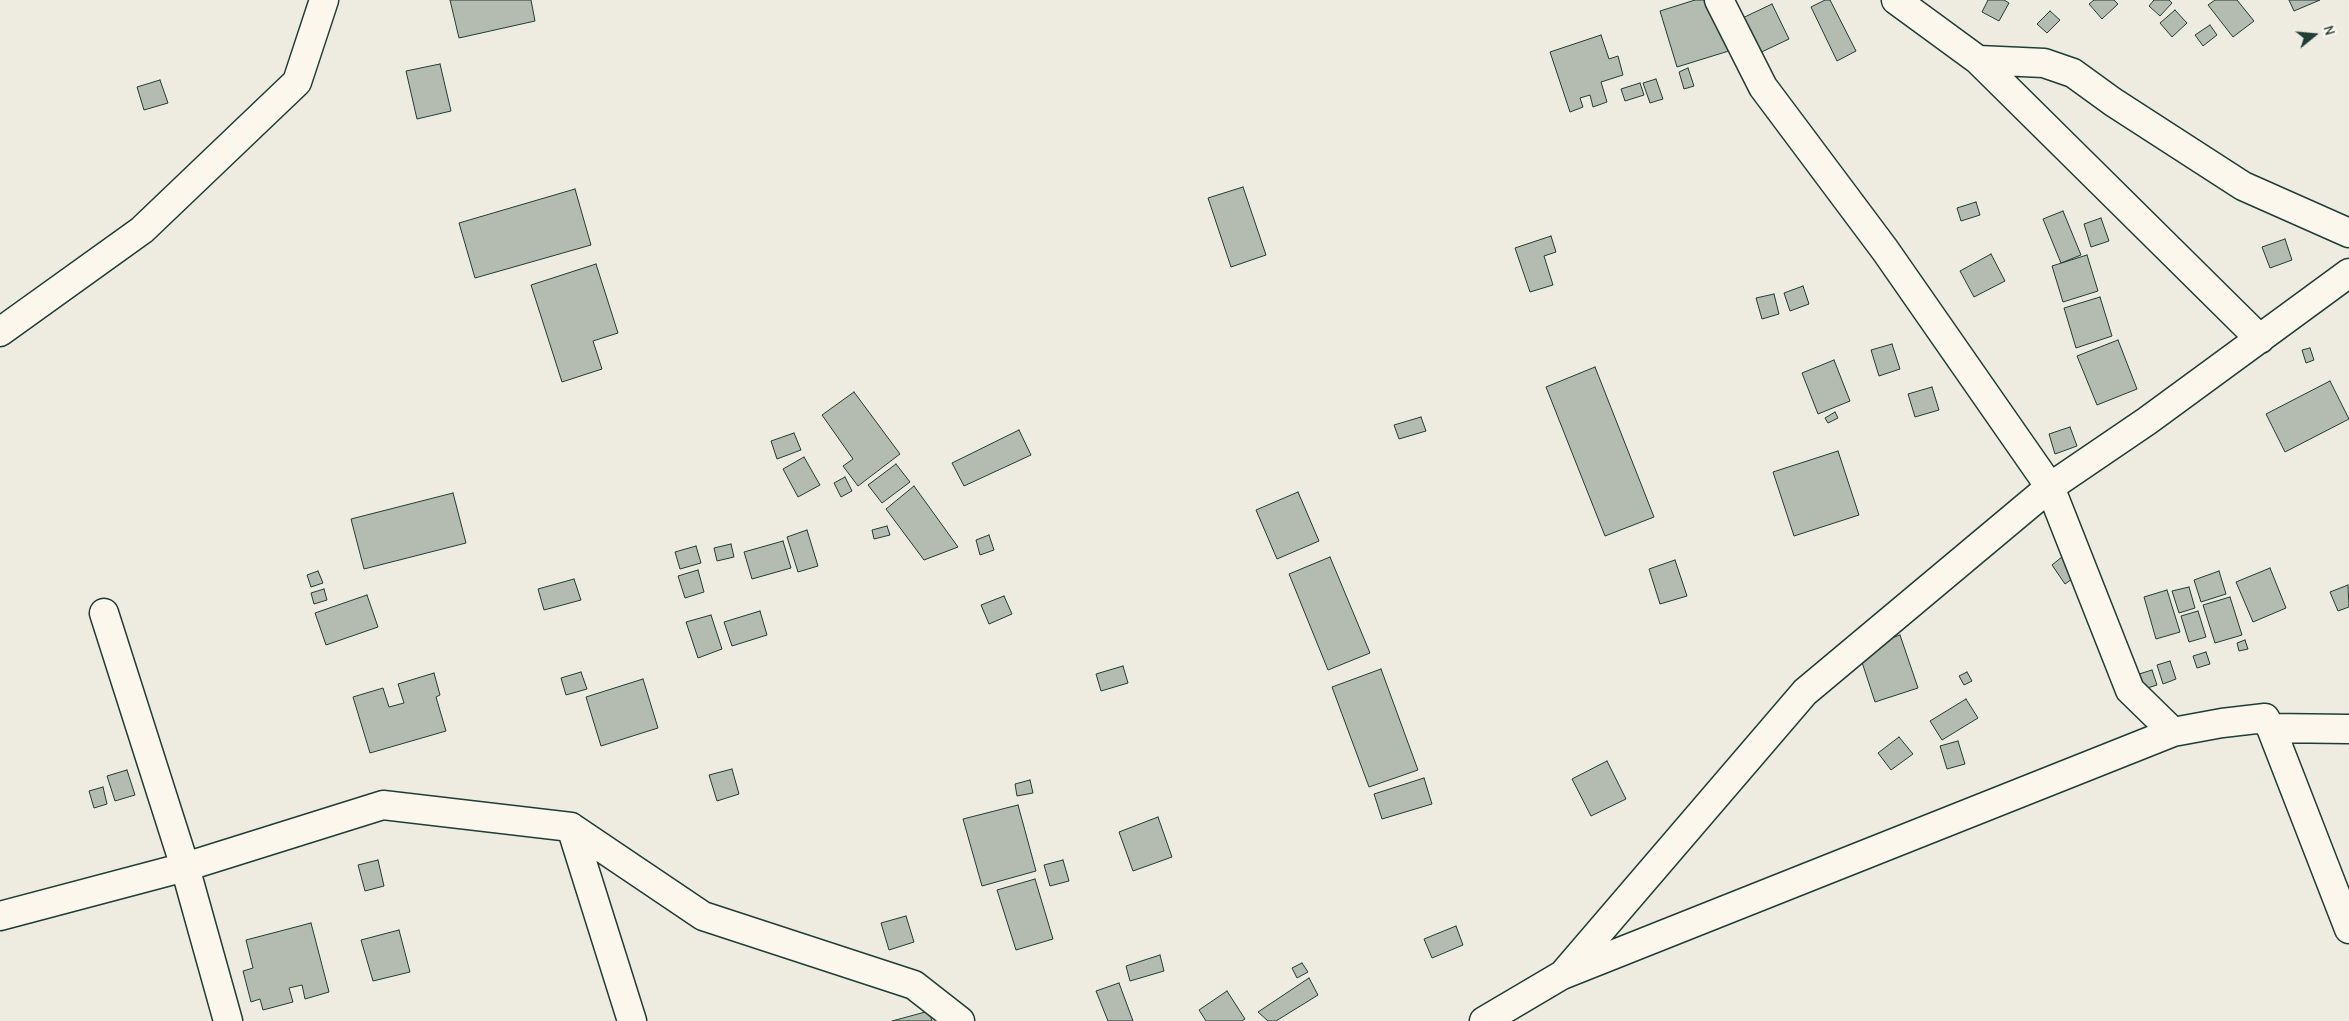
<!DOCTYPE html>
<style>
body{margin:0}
#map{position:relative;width:2349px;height:1021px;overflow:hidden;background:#eeece1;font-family:"Comic Neue",sans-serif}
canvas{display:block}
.north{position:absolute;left:2289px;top:10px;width:50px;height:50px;-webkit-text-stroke:4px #fbf7ec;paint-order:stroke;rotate:73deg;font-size:14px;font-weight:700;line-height:20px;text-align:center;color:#1f3d34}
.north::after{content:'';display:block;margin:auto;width:18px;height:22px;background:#1f3d34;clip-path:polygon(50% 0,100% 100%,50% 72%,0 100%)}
</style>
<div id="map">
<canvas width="2349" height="1021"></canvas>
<div class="north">N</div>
</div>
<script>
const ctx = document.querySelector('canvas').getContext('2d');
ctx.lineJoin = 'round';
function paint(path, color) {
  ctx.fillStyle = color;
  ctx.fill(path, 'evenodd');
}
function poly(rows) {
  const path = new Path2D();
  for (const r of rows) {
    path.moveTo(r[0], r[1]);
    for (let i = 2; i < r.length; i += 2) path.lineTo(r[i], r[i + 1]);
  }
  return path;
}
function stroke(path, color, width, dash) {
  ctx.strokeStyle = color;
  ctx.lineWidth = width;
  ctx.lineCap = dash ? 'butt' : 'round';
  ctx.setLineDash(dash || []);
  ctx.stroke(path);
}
const building = poly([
 [450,0,531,0,535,21,459,38,450,0],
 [1695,0,1717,0,1732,50,1677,67,1660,11,1695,0],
 [1825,0,1830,0,1856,51,1837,61,1811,7,1825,0],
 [1988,0,2004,0,2009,3,1999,21,1982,12,1988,0],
 [2094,0,2114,0,2118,4,2102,19,2089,4,2094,0],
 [2154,0,2169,0,2172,3,2160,16,2149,6,2154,0],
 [2215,0,2237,0,2254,21,2233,37,2208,5,2215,0],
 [2289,0,2320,0,2294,11,2289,0],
 [1772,4,1789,39,1749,58,1732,23,1772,4],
 [2175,10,2187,23,2172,37,2160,23,2175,10],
 [2050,11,2060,20,2047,33,2037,24,2050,11],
 [2210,25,2217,35,2203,46,2195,35,2210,25],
 [1601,35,1609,59,1618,56,1623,75,1601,82,1607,102,1593,107,1590,95,1580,98,1583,107,1570,112,1550,52,1601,35],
 [440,64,451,111,417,119,406,71,440,64],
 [1688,68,1694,86,1684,89,1679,72,1688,68],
 [1656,79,1663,99,1650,103,1643,83,1656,79],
 [160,80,168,103,144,110,137,87,160,80],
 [1640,83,1644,95,1625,101,1621,89,1640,83],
 [1243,187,1266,255,1231,267,1208,198,1243,187],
 [575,189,591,245,475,278,459,223,575,189],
 [1976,202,1980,215,1961,221,1957,208,1976,202],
 [2063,211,2081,255,2061,263,2043,219,2063,211],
 [2101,218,2109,241,2091,247,2084,224,2101,218],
 [1551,236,1556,252,1544,256,1553,285,1530,292,1515,248,1551,236],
 [2285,239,2292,260,2270,268,2262,247,2285,239],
 [1991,254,2005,281,1974,297,1960,271,1991,254],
 [2087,255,2098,291,2063,302,2052,266,2087,255],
 [596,264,618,333,593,341,602,369,562,382,531,285,596,264],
 [1803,286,1809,304,1790,311,1784,293,1803,286],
 [1774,294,1779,314,1762,319,1756,298,1774,294],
 [2100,297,2112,336,2076,348,2064,308,2100,297],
 [2118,340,2137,389,2097,405,2077,356,2118,340],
 [1892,344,1900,369,1879,376,1871,350,1892,344],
 [2310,348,2314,360,2306,363,2302,350,2310,348],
 [1834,360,1850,401,1818,414,1802,373,1834,360],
 [1595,367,1654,517,1605,536,1546,387,1595,367],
 [2330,381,2349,419,2285,452,2266,414,2330,381],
 [1932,387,1939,410,1915,417,1908,394,1932,387],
 [854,392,900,454,858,486,843,466,853,459,822,415,854,392],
 [1835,412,1838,418,1828,423,1825,418,1835,412],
 [1421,417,1426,431,1399,439,1394,425,1421,417],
 [2070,427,2077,446,2055,454,2049,434,2070,427],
 [1019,430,1031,455,964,486,952,463,1019,430],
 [794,433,801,450,777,459,771,441,794,433],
 [1838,451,1859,515,1794,536,1773,472,1838,451],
 [804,457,820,485,798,497,783,469,804,457],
 [896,464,910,482,882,503,868,485,896,464],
 [845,477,852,491,841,497,834,483,845,477],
 [914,486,958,547,924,560,886,509,914,486],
 [1298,492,1319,541,1277,559,1256,510,1298,492],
 [453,493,466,543,364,569,351,519,453,493],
 [887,526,890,535,874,539,872,530,887,526],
 [807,530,818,566,798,572,787,537,807,530],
 [989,535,994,550,980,555,976,540,989,535],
 [783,541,791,568,752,579,744,552,783,541],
 [731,544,734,557,717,561,714,548,731,544],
 [696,546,701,563,680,569,675,552,696,546],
 [2068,552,2082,572,2065,584,2052,565,2068,552],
 [1330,557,1370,653,1328,670,1289,574,1330,557],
 [1675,560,1687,596,1660,604,1649,569,1675,560],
 [2270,568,2286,608,2253,622,2236,582,2270,568],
 [698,570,704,592,685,598,678,576,698,570],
 [318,571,323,583,311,587,307,575,318,571],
 [2219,571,2226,594,2201,602,2194,580,2219,571],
 [574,579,581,600,544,610,538,589,574,579],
 [2348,585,2349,607,2338,611,2330,592,2348,585],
 [2189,587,2195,608,2179,613,2172,591,2189,587],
 [324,589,327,600,314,604,311,593,324,589],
 [2167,590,2180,632,2156,639,2144,597,2167,590],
 [367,595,378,627,326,645,315,613,367,595],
 [1004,596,1012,614,989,624,981,605,1004,596],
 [2230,597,2242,635,2215,643,2203,605,2230,597],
 [760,611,767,635,732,646,724,622,760,611],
 [2198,611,2206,637,2189,642,2181,616,2198,611],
 [711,615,722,649,698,658,686,622,711,615],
 [1900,635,1918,688,1875,702,1858,650,1900,635],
 [2245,640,2248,649,2239,651,2237,643,2245,640],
 [2206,652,2210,664,2197,668,2193,656,2206,652],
 [2170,661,2176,679,2163,684,2157,665,2170,661],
 [1123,666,1128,683,1101,691,1096,674,1123,666],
 [1381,669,1418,770,1369,787,1332,687,1381,669],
 [2152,670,2157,685,2141,690,2136,675,2152,670],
 [581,672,587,689,566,695,561,678,581,672],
 [1967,672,1972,681,1964,685,1959,676,1967,672],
 [434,673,440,695,436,697,446,731,370,753,353,697,383,688,389,707,404,703,398,684,434,673],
 [643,679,658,728,601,746,586,697,643,679],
 [1966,699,1978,718,1942,740,1930,721,1966,699],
 [1899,737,1913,754,1891,770,1878,753,1899,737],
 [1958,741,1965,764,1947,769,1940,746,1958,741],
 [1607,761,1626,799,1591,816,1572,779,1607,761],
 [732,769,739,794,717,801,709,775,732,769],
 [127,770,135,795,115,801,107,776,127,770],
 [1424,778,1432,804,1382,819,1374,794,1424,778],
 [1030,780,1033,793,1017,796,1015,784,1030,780],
 [103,787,107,804,94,808,89,791,103,787],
 [1018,805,1036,871,982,886,963,819,1018,805],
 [1158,817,1172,857,1133,871,1119,832,1158,817],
 [378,860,384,886,365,891,358,865,378,860],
 [1063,860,1069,881,1050,886,1044,865,1063,860],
 [1035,879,1053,939,1016,950,997,890,1035,879],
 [906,916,914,942,889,950,881,923,906,916],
 [311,923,329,992,305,999,302,985,289,988,293,1002,263,1010,260,999,251,1002,243,971,253,968,246,940,311,923],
 [1456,926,1463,945,1432,958,1424,939,1456,926],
 [399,930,410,972,373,981,361,940,399,930],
 [1160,955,1164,971,1130,981,1126,966,1160,955],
 [1302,963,1308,972,1297,978,1292,968,1302,963],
 [1309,978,1318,995,1276,1021,1268,1021,1258,1012,1309,978],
 [1119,983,1133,1021,1108,1021,1096,991,1119,983],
 [1227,991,1245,1019,1242,1021,1206,1021,1199,1010,1227,991],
 [929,1011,932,1021,892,1021,929,1011]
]);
paint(building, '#b4bbb0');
stroke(building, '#1f3d34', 1);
const minor = poly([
 [1719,0,1763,87,1885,250,2050,487,2130,690,2173,732],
 [1896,0,1978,60,2260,339],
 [1978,60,2044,63,2073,73,2113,102,2243,186,2349,233],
 [0,332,142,230,297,82,324,0],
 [104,613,185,867,228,1021],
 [2271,728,2349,729],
 [571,827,632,1021],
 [0,916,185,867,383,805,571,827,703,916,914,985,960,1021],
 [1565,972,1805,692,2050,487,2147,421,2349,273],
 [1484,1021,1562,975,2173,732,2222,723,2265,718,2271,728,2349,929]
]);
stroke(minor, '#1f3d34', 31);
stroke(minor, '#fbf7ec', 28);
</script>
